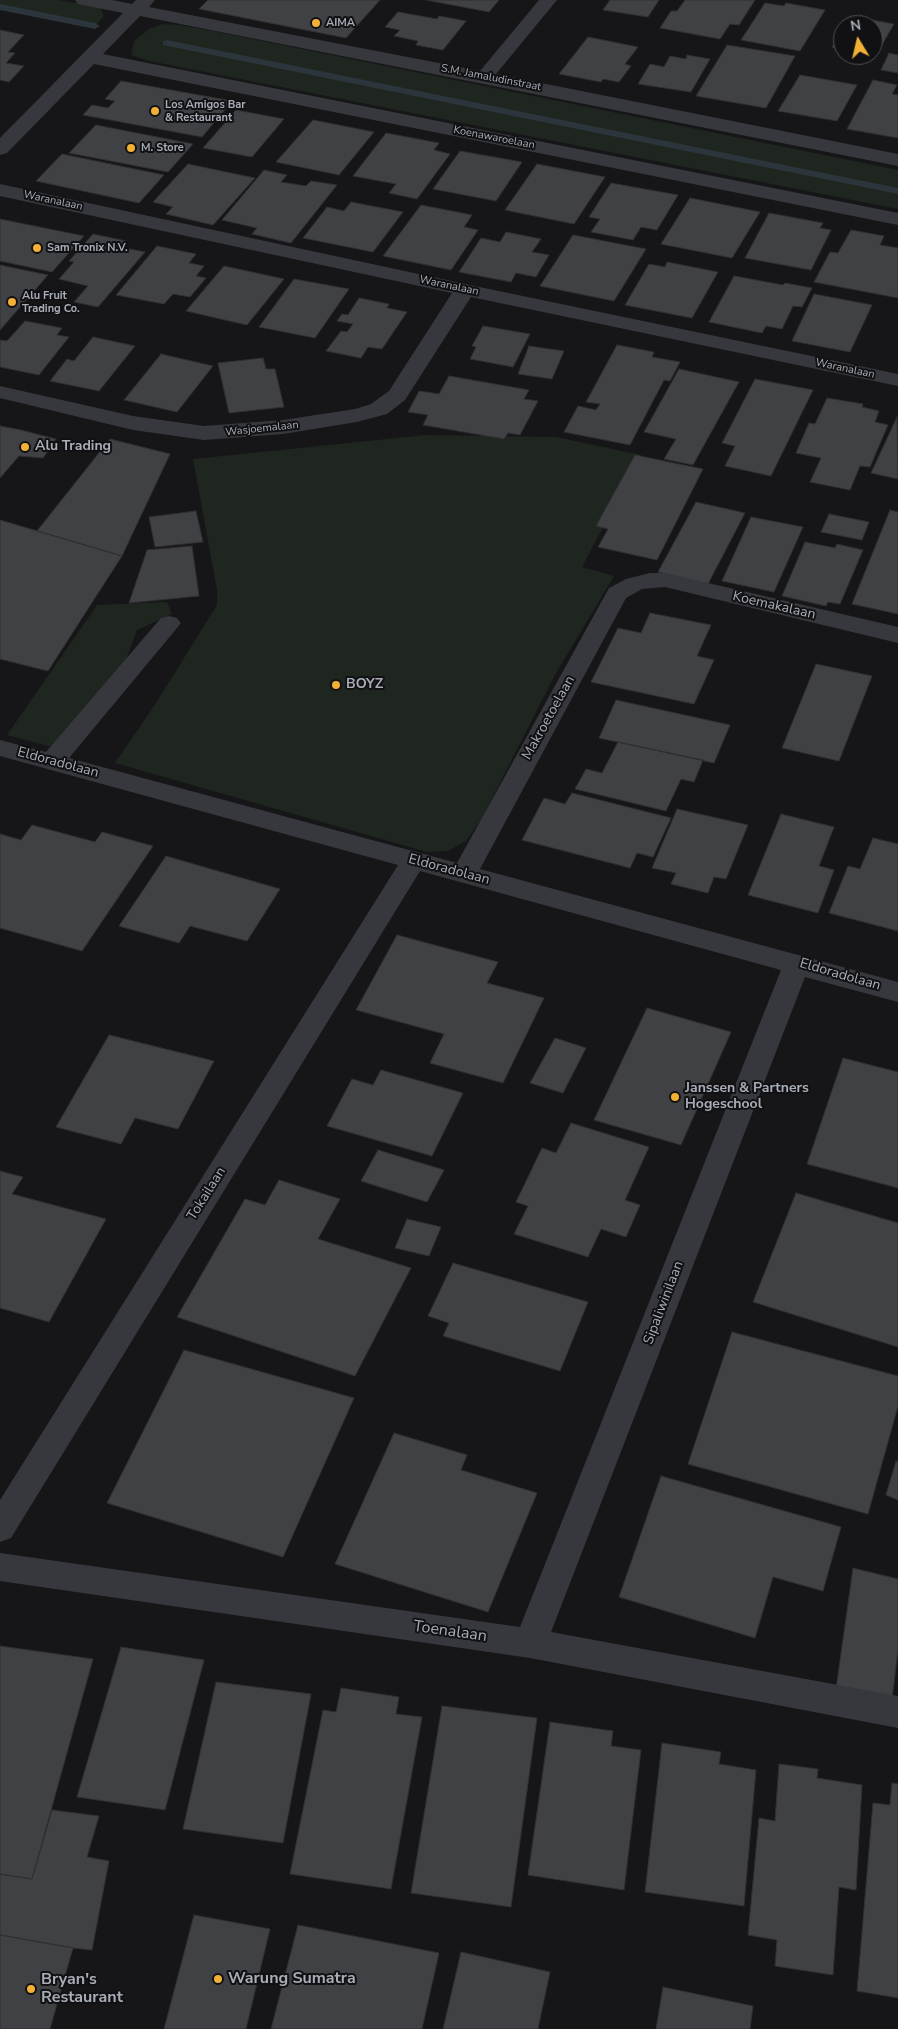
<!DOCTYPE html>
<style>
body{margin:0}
#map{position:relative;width:898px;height:2029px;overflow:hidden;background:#161618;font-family:"Nunito Sans",sans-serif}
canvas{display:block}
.north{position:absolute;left:833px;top:15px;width:50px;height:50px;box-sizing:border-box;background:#111113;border:1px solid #4d4f55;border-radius:50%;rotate:351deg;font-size:14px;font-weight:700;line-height:20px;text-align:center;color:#a8adb8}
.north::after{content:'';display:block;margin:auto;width:18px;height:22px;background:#f2b134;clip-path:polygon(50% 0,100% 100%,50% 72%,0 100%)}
</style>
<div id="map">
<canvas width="898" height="2029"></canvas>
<div class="north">N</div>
</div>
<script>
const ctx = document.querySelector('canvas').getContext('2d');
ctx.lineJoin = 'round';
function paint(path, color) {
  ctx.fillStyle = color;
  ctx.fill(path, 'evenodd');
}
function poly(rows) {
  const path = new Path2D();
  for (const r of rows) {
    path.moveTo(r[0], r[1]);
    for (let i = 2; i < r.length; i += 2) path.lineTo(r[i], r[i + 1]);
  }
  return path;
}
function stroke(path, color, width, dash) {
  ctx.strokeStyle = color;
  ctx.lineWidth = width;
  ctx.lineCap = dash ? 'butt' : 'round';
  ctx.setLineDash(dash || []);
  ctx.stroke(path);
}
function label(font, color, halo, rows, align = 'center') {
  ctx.font = font + ' "Nunito Sans",sans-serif';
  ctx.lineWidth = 4;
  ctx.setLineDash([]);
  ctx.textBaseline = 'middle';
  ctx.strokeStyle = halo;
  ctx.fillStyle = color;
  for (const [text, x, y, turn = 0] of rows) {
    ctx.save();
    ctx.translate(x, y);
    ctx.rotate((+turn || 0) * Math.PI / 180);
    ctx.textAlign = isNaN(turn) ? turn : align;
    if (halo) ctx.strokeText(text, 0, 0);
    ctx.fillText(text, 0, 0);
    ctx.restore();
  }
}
paint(poly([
 [0,0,59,0,100,7,104,16,95,26,0,7],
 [162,24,180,25,223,33,898,170,898,209,149,61,131,55,134,41,149,29],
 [426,435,556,437,641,455,582,567,614,576,555,675,482,818,466,841,448,851,427,852,115,763,156,703,217,605,217,590,193,459],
 [167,602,172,614,137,630,117,684,60,749,7,735,97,605]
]), '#1e261f');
paint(poly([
 [0,4,95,23,100,26,95,29,0,10,0,4],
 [167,40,898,188,898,194,163,45,163,41,167,40]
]), '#2c353c');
const building = poly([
 [208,0,380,0,346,38,199,9,208,0],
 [426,0,499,0,489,12,426,0],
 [610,0,659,0,648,17,603,10,610,0],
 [685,0,755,0,739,25,730,24,720,39,660,28,671,11,677,11,685,0],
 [765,3,784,6,786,3,825,10,800,51,741,40,765,3],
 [398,12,437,19,439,16,466,21,443,50,416,45,418,41,394,36,400,30,385,27,398,12],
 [851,16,894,24,876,55,873,55,873,25,846,25,851,16],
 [843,29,843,49,832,47,843,29],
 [0,30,24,35,8,52,15,53,6,63,24,66,9,82,0,80,0,30],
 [588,37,638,47,625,64,631,66,619,82,603,79,601,82,559,74,588,37],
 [727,45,795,56,766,108,696,96,727,45],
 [889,53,898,55,898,73,881,70,889,53],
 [687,55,710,59,691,92,638,84,650,64,664,67,670,56,686,59,687,55],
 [800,75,857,85,837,121,778,111,800,75],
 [873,80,897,85,892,94,898,95,898,138,847,129,873,80],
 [121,81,232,101,202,137,83,115,92,105,108,108,115,101,105,99,121,81],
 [236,110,284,119,252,157,203,148,236,110],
 [313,120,374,132,339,175,276,162,313,120],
 [96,125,193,144,168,172,69,153,96,125],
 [386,133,439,143,434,150,450,154,417,199,389,193,396,184,353,176,386,133],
 [460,151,522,162,496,201,433,189,460,151],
 [62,154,164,175,139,203,36,181,62,154],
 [188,164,255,178,213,225,166,214,173,207,153,202,188,164],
 [537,164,605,177,574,224,505,210,537,164],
 [264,170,287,175,281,182,306,186,311,181,337,185,291,243,252,234,257,228,222,220,264,170],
 [611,183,678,195,657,230,641,227,633,240,591,232,600,219,589,217,611,183],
 [690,198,760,212,732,258,661,244,690,198],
 [351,202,403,212,373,252,303,238,327,207,344,211,351,202],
 [421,205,472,215,464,227,478,230,451,270,383,256,421,205],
 [769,213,823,223,820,228,831,230,811,270,745,258,769,213],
 [0,219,84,236,52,272,0,261,0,219],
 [851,230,884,236,880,245,898,248,898,298,814,282,830,252,838,253,851,230],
 [506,232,541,239,532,252,549,255,536,277,516,273,511,282,459,272,481,238,500,242,506,232],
 [93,234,126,241,120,247,145,252,98,307,74,302,88,286,59,279,74,262,69,261,93,234],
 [573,235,646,249,614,301,540,286,573,235],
 [157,246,196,254,189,263,204,266,196,276,206,278,190,297,173,294,164,304,116,295,157,246],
 [667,262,718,272,692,318,625,305,649,264,665,267,667,262],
 [0,265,48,275,0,330,0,265],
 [224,266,284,279,247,325,186,311,224,266],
 [734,276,783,285,785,283,812,288,802,307,793,306,782,329,766,326,762,333,709,322,734,276],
 [294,279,349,289,315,338,259,327,294,279],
 [814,294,872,305,850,352,792,341,814,294],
 [359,298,389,304,387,308,407,312,382,349,368,347,361,358,326,351,341,331,347,332,353,324,337,321,342,314,348,315,359,298],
 [25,321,62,328,57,335,69,337,39,375,0,367,0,340,7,341,25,321],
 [483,326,530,334,513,367,470,359,476,347,472,346,483,326],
 [93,337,135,346,99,391,50,381,67,359,74,361,93,337],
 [617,345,654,352,652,357,680,362,670,381,664,380,630,445,564,432,578,406,596,410,600,404,586,402,617,345],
 [529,346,564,351,552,379,518,374,529,346],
 [161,354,213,366,177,412,124,400,161,354],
 [263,358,266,369,275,369,284,407,229,413,218,363,263,358],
 [679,369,739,382,693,465,664,459,676,439,644,432,679,369],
 [449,376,529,390,524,399,538,401,520,435,508,433,504,439,423,425,428,415,408,412,419,391,439,394,449,376],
 [755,379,813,390,771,476,725,466,735,446,722,443,755,379],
 [827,398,863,404,862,407,879,411,875,422,888,425,870,467,860,466,850,490,810,482,821,458,796,453,809,423,815,424,827,398],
 [897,417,898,479,871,473,897,417],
 [0,426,21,430,56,439,43,458,19,456,0,478,0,426],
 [110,439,170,454,122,556,37,531,110,439],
 [635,455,703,469,657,560,598,547,608,529,596,526,635,455],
 [696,502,745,513,708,584,658,572,696,502],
 [890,510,898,512,898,614,852,604,890,510],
 [196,511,203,542,155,547,149,517,196,511],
 [829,514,869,522,862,540,821,532,829,514],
 [751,517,803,527,774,592,722,581,751,517],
 [0,520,122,556,48,671,0,659,0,520],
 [805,542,835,548,837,544,863,550,840,604,828,602,826,606,782,596,805,542],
 [192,546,199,596,129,603,147,550,192,546],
 [650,613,711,625,697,656,714,660,694,704,591,682,618,628,641,633,650,613],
 [816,664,872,676,839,761,782,748,816,664],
 [616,700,730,725,714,763,599,738,616,700],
 [618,742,703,760,694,782,681,779,666,811,575,789,586,769,602,773,618,742],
 [572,793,671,818,653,857,637,853,630,868,522,840,544,798,565,804,572,793],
 [677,809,748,825,726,879,714,877,708,893,671,884,676,873,652,868,677,809],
 [781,814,834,827,819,866,834,870,818,913,748,895,781,814],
 [32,825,95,842,102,832,153,846,82,951,0,928,0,834,21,840,32,825],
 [873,838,898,844,898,931,829,913,848,866,860,869,873,838],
 [166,856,280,889,247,941,190,926,179,943,119,926,166,856],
 [397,935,498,962,487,983,544,998,503,1083,430,1063,444,1034,356,1010,397,935],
 [647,1008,731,1032,681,1145,594,1120,647,1008],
 [109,1035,214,1061,178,1129,135,1118,121,1144,56,1127,109,1035],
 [555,1038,586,1048,563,1093,530,1083,555,1038],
 [843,1058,898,1072,898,1188,807,1164,843,1058],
 [381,1070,463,1093,432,1156,327,1126,352,1079,373,1085,381,1070],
 [571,1123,649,1147,625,1200,640,1205,626,1237,601,1229,588,1257,514,1234,528,1206,516,1202,542,1148,556,1153,571,1123],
 [378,1150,444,1170,427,1202,361,1181,378,1150],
 [0,1171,23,1177,12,1194,106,1219,49,1322,0,1308,0,1171],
 [279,1180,340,1199,318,1239,411,1268,355,1376,177,1317,245,1199,265,1205,279,1180],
 [796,1193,898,1223,898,1347,753,1302,796,1193],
 [407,1219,441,1227,429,1256,395,1248,407,1219],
 [453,1263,588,1302,560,1371,443,1336,449,1323,428,1316,453,1263],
 [732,1332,898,1376,898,1406,868,1514,688,1464,732,1332],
 [184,1350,354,1398,283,1557,107,1503,184,1350],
 [394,1433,467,1455,461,1470,537,1493,488,1612,335,1564,394,1433],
 [896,1461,898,1462,898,1500,886,1495,896,1461],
 [661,1476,841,1527,823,1591,773,1577,755,1638,619,1597,661,1476],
 [853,1568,898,1579,898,1650,892,1700,836,1689,853,1568],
 [0,1646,93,1659,32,1879,0,1874,0,1646],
 [121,1647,204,1660,165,1810,77,1797,121,1647],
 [216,1682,311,1694,283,1843,183,1829,216,1682],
 [341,1688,399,1697,396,1714,422,1717,391,1889,290,1874,323,1710,336,1712,341,1688],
 [442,1706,537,1718,511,1907,411,1893,442,1706],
 [550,1722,613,1731,611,1746,641,1750,624,1890,528,1875,550,1722],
 [662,1743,721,1752,719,1764,756,1770,744,1906,645,1892,662,1743],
 [779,1764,818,1769,817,1778,862,1785,856,1890,839,1887,833,1975,775,1966,777,1940,748,1935,759,1818,775,1821,779,1764],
 [892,1783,898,1784,898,1998,857,1991,873,1803,890,1805,892,1783],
 [52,1810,99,1816,87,1857,109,1861,92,1950,73,1948,0,1935,0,1874,32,1879,52,1810],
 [194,1915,270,1929,246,2029,164,2029,194,1915],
 [298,1925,439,1953,422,2029,271,2029,298,1925],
 [0,1935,73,1948,50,2029,0,2029,0,1935],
 [461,1952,550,1972,538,2029,443,2029,461,1952],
 [663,1987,753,2006,750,2029,656,2029,663,1987]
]);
paint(building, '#404145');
stroke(building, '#303034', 1);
paint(poly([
 [75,0,112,0,132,4,136,0,155,0,149,7,480,71,539,0,557,0,496,74,898,154,898,166,140,16,103,54,898,213,898,225,94,64,7,153,0,155,0,138,123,13,78,4,75,0],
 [0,184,465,284,898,374,898,386,471,297,405,400,387,414,357,422,283,434,204,440,133,430,0,398,0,386,133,416,204,426,283,420,355,409,371,404,389,391,452,293,0,196,0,184],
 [650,573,665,573,898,627,898,643,665,587,642,589,626,598,480,869,898,982,898,1002,805,977,551,1632,898,1696,898,1728,530,1658,0,1581,0,1553,520,1627,781,970,420,871,11,1538,0,1542,0,1500,398,865,0,756,0,740,46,752,161,618,169,616,177,618,181,623,177,628,69,758,457,863,609,588,626,579,650,573]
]), '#37383d');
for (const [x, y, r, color] of [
 [316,23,5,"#f2b134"],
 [155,111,5,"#f2b134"],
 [131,148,5,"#f2b134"],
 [37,248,5,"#f2b134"],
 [12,302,5,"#f2b134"],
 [25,447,5,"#f2b134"],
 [336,685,5,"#f2b134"],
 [675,1097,5,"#f2b134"],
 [218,1979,5,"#f2b134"],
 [31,1989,5,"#f2b134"]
]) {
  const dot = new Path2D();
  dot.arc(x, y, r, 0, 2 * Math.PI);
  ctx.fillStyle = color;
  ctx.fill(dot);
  stroke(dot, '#111113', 2);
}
label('bold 11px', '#a8adb8', '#111113', [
 ["AIMA",326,23],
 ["Los Amigos Bar",165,105],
 ["& Restaurant",165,118],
 ["M. Store",141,148],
 ["Sam Tronix N.V.",47,248],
 ["Alu Fruit",22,296],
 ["Trading Co.",22,309]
], 'left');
label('11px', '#a8adb8', '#111113', [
 ["S.M. Jamaludinstraat",491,78,11],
 ["Koenawaroelaan",494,138,11],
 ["Waranalaan",53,201,12],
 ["Waranalaan",449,286,12],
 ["Waranalaan",845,369,12],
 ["Wasjoemalaan",262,429,-6]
]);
label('bold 14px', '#a8adb8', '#111113', [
 ["Alu Trading",35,447],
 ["BOYZ",346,685],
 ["Janssen & Partners",685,1089],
 ["Hogeschool",685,1105]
], 'left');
label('14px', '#a8adb8', '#111113', [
 ["Koemakalaan",774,606,13],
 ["Makroetoelaan",549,718,-61],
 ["Eldoradolaan",58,763,15],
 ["Eldoradolaan",449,870,15],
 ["Eldoradolaan",840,975,16],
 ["Tokailaan",207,1194,-58],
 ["Sipaliwinilaan",664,1303,-69]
]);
label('16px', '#a8adb8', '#111113', [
 ["Toenalaan",450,1632,8]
]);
label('bold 16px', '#a8adb8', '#111113', [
 ["Warung Sumatra",228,1979],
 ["Bryan's",41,1980],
 ["Restaurant",41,1998]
], 'left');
</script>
